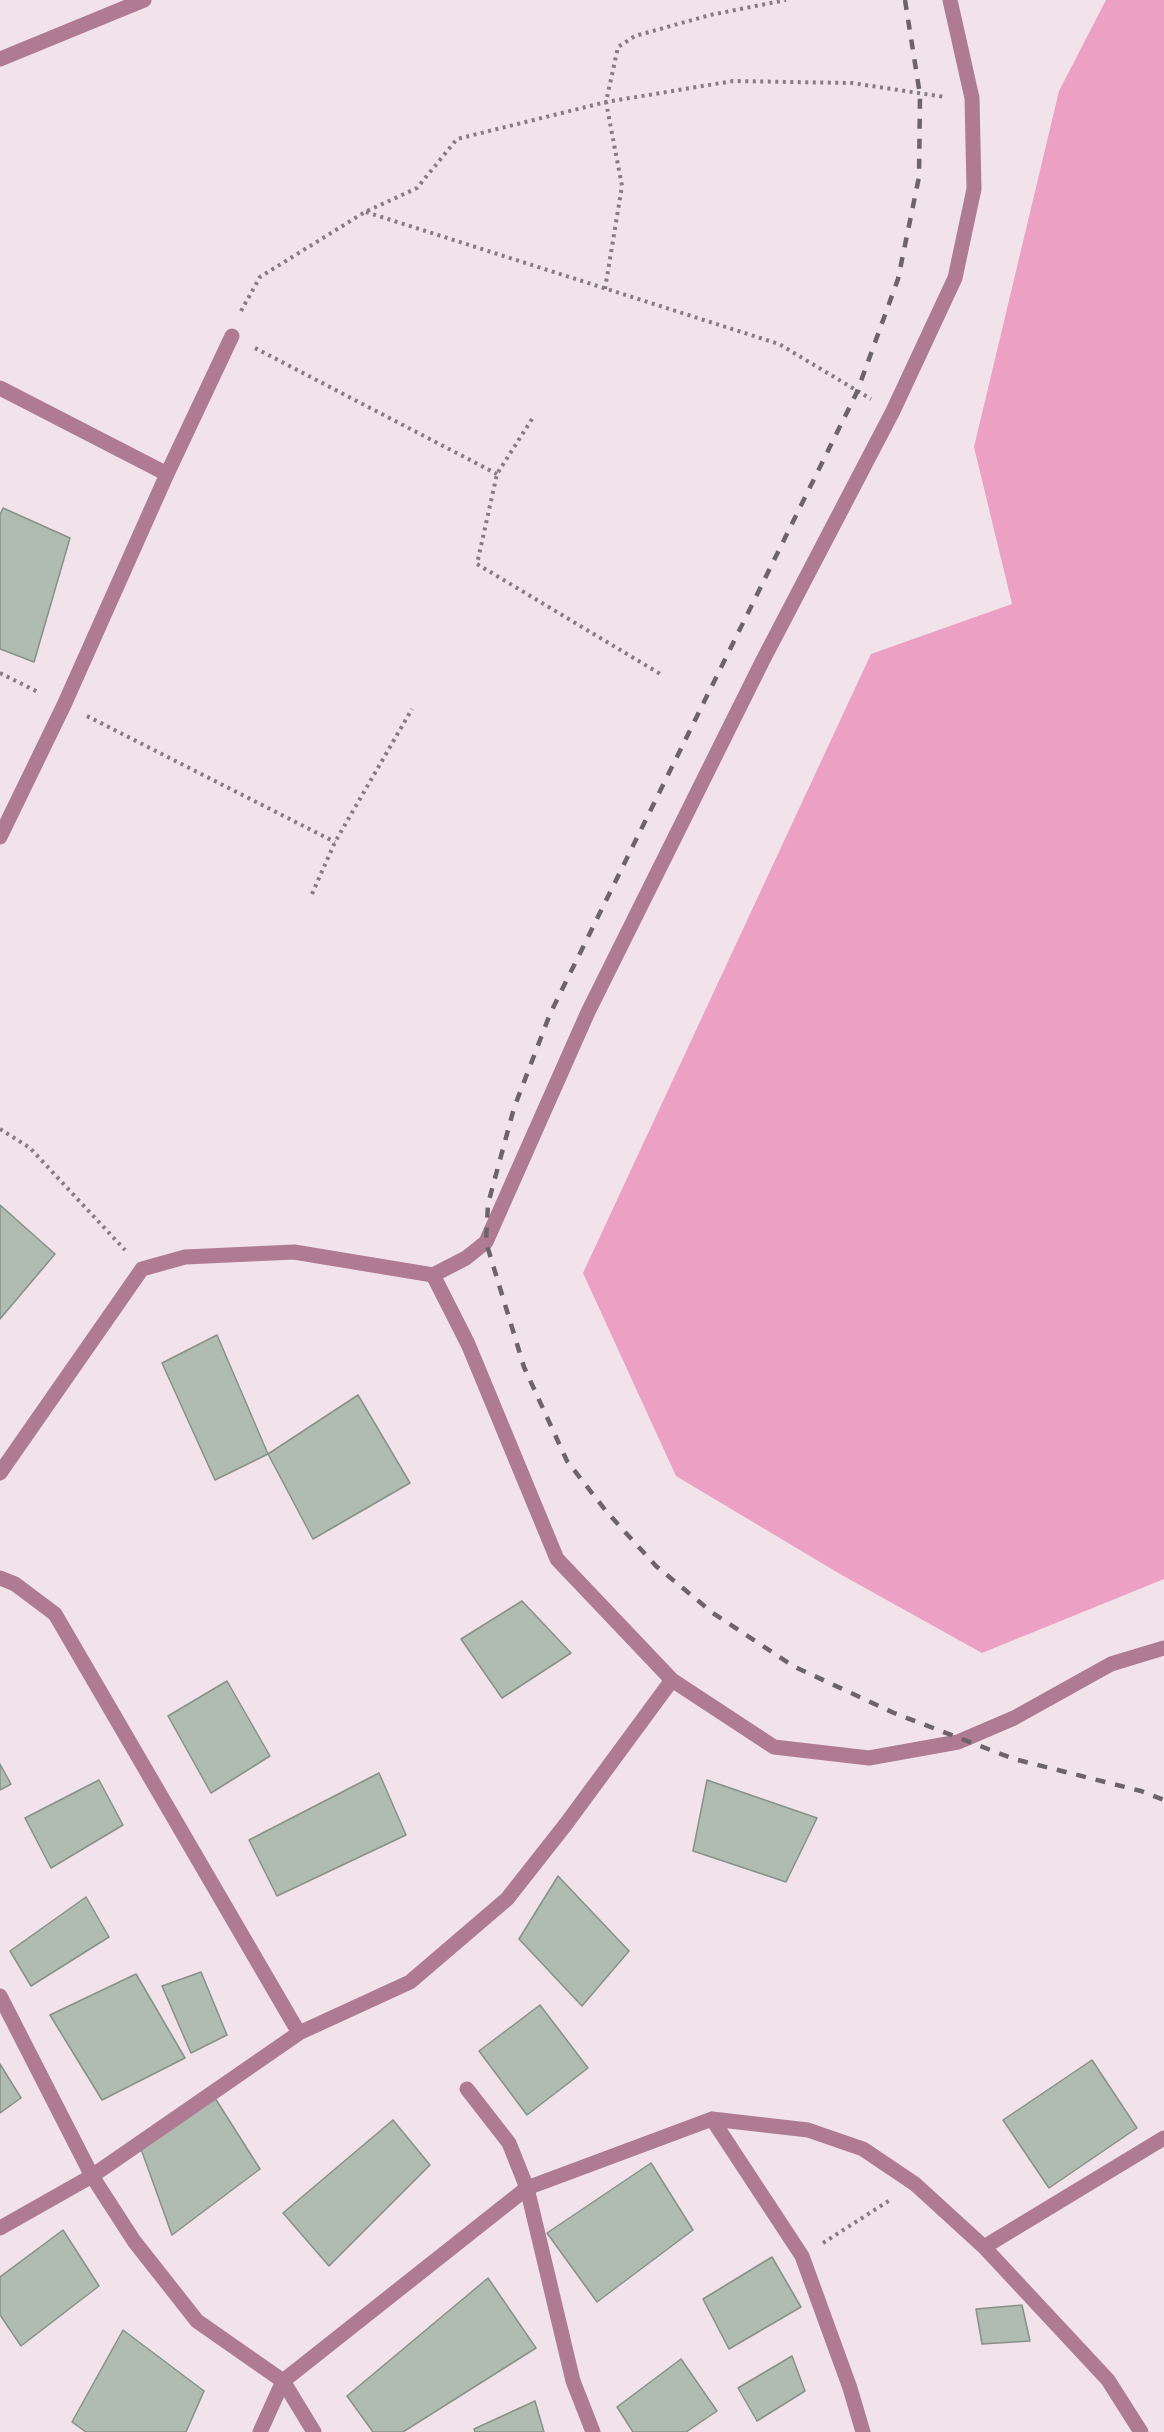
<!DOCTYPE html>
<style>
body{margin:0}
canvas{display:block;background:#f2e3ea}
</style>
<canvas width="1164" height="2432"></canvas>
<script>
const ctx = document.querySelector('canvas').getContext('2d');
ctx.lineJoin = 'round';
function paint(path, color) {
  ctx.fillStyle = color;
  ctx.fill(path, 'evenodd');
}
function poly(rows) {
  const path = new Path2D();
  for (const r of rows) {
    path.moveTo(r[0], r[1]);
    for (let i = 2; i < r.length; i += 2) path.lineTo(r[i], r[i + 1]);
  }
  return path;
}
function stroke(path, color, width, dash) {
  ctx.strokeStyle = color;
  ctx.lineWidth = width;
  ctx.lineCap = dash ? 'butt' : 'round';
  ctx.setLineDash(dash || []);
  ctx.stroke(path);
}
paint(poly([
 [1106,0,1164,0,1164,1579,982,1653,840,1574,676,1476,583,1273,871,654,1012,604,974,447,1059,91]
]), '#eca0c3');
const building = poly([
 [3,508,70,538,34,662,0,649,0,515,3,508],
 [0,1205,55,1254,0,1319,0,1205],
 [217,1335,268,1454,215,1480,162,1363,217,1335],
 [358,1395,410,1483,313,1539,268,1454,358,1395],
 [522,1601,571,1653,502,1698,461,1639,522,1601],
 [227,1681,270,1756,211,1793,168,1716,227,1681],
 [0,1764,11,1784,0,1790,0,1764],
 [379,1773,406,1835,277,1896,249,1840,379,1773],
 [99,1780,123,1825,51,1868,25,1818,99,1780],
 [707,1780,817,1818,786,1882,693,1851,707,1780],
 [558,1876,629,1951,582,2006,519,1939,558,1876],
 [86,1897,109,1937,31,1986,10,1951,86,1897],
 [201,1972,227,2035,191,2053,162,1986,201,1972],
 [136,1974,185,2058,102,2100,50,2015,136,1974],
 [540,2005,588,2068,527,2115,479,2051,540,2005],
 [1092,2060,1137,2128,1049,2188,1003,2120,1092,2060],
 [0,2064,21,2098,0,2113,0,2064],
 [215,2098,260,2169,172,2235,141,2149,215,2098],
 [393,2120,430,2165,329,2266,283,2213,393,2120],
 [651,2163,693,2230,597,2302,547,2233,651,2163],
 [63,2230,99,2286,21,2346,0,2315,0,2277,63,2230],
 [772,2257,801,2307,729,2349,703,2299,772,2257],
 [488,2278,536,2348,403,2432,373,2432,347,2396,488,2278],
 [1022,2305,1030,2341,982,2344,976,2309,1022,2305],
 [123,2330,204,2391,186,2432,86,2432,72,2422,123,2330],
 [792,2356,805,2391,757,2421,738,2388,792,2356],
 [681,2359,717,2411,686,2432,633,2432,617,2407,681,2359],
 [535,2401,544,2432,475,2432,474,2429,535,2401]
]);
paint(building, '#b0bbb1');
stroke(building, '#879188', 1.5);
stroke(poly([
 [366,212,779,344,871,399],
 [605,289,622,186,606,102,618,47,635,36,710,15,786,0],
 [241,311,260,277,365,212,417,188,457,139,606,102,733,81,852,83,945,97],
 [255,348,497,474],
 [532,419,497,474,477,564,662,675],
 [0,673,40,693],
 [87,716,335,842],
 [312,894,335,842,412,709],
 [0,1129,30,1148,125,1250],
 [823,2243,890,2200]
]), '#867c81', 4, [3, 4.5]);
stroke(poly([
 [0,59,144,0],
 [0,388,167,474],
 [0,837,64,705,167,474,232,336],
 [433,1275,468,1344,557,1559,672,1680,774,1747,869,1758,958,1742,1014,1718,1111,1664,1164,1648],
 [0,1473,142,1269,185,1257,294,1252,433,1275,466,1258,486,1242,588,1012,763,660,893,411,955,278,974,189,972,98,950,0],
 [0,1578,15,1584,55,1614,299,2033],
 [0,1996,92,2176,134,2241,197,2321,283,2381,314,2432],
 [467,2089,509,2143,527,2188,573,2381,593,2432],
 [712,2119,802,2256,850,2388,863,2432],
 [0,2228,92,2176,299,2033,410,1982,507,1899,566,1824,672,1680],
 [984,2247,1164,2138],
 [260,2432,283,2381,527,2188,712,2119,808,2130,863,2149,915,2184,984,2247,1108,2380,1141,2432]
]), '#af7b93', 15);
stroke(poly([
 [905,0,920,95,919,177,898,279,857,392,550,1014,514,1108,488,1204,486,1242,524,1367,567,1461,606,1511,656,1566,713,1613,793,1666,894,1713,1014,1759,1141,1791,1164,1800]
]), '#6c6468', 4.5, [10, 10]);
</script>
